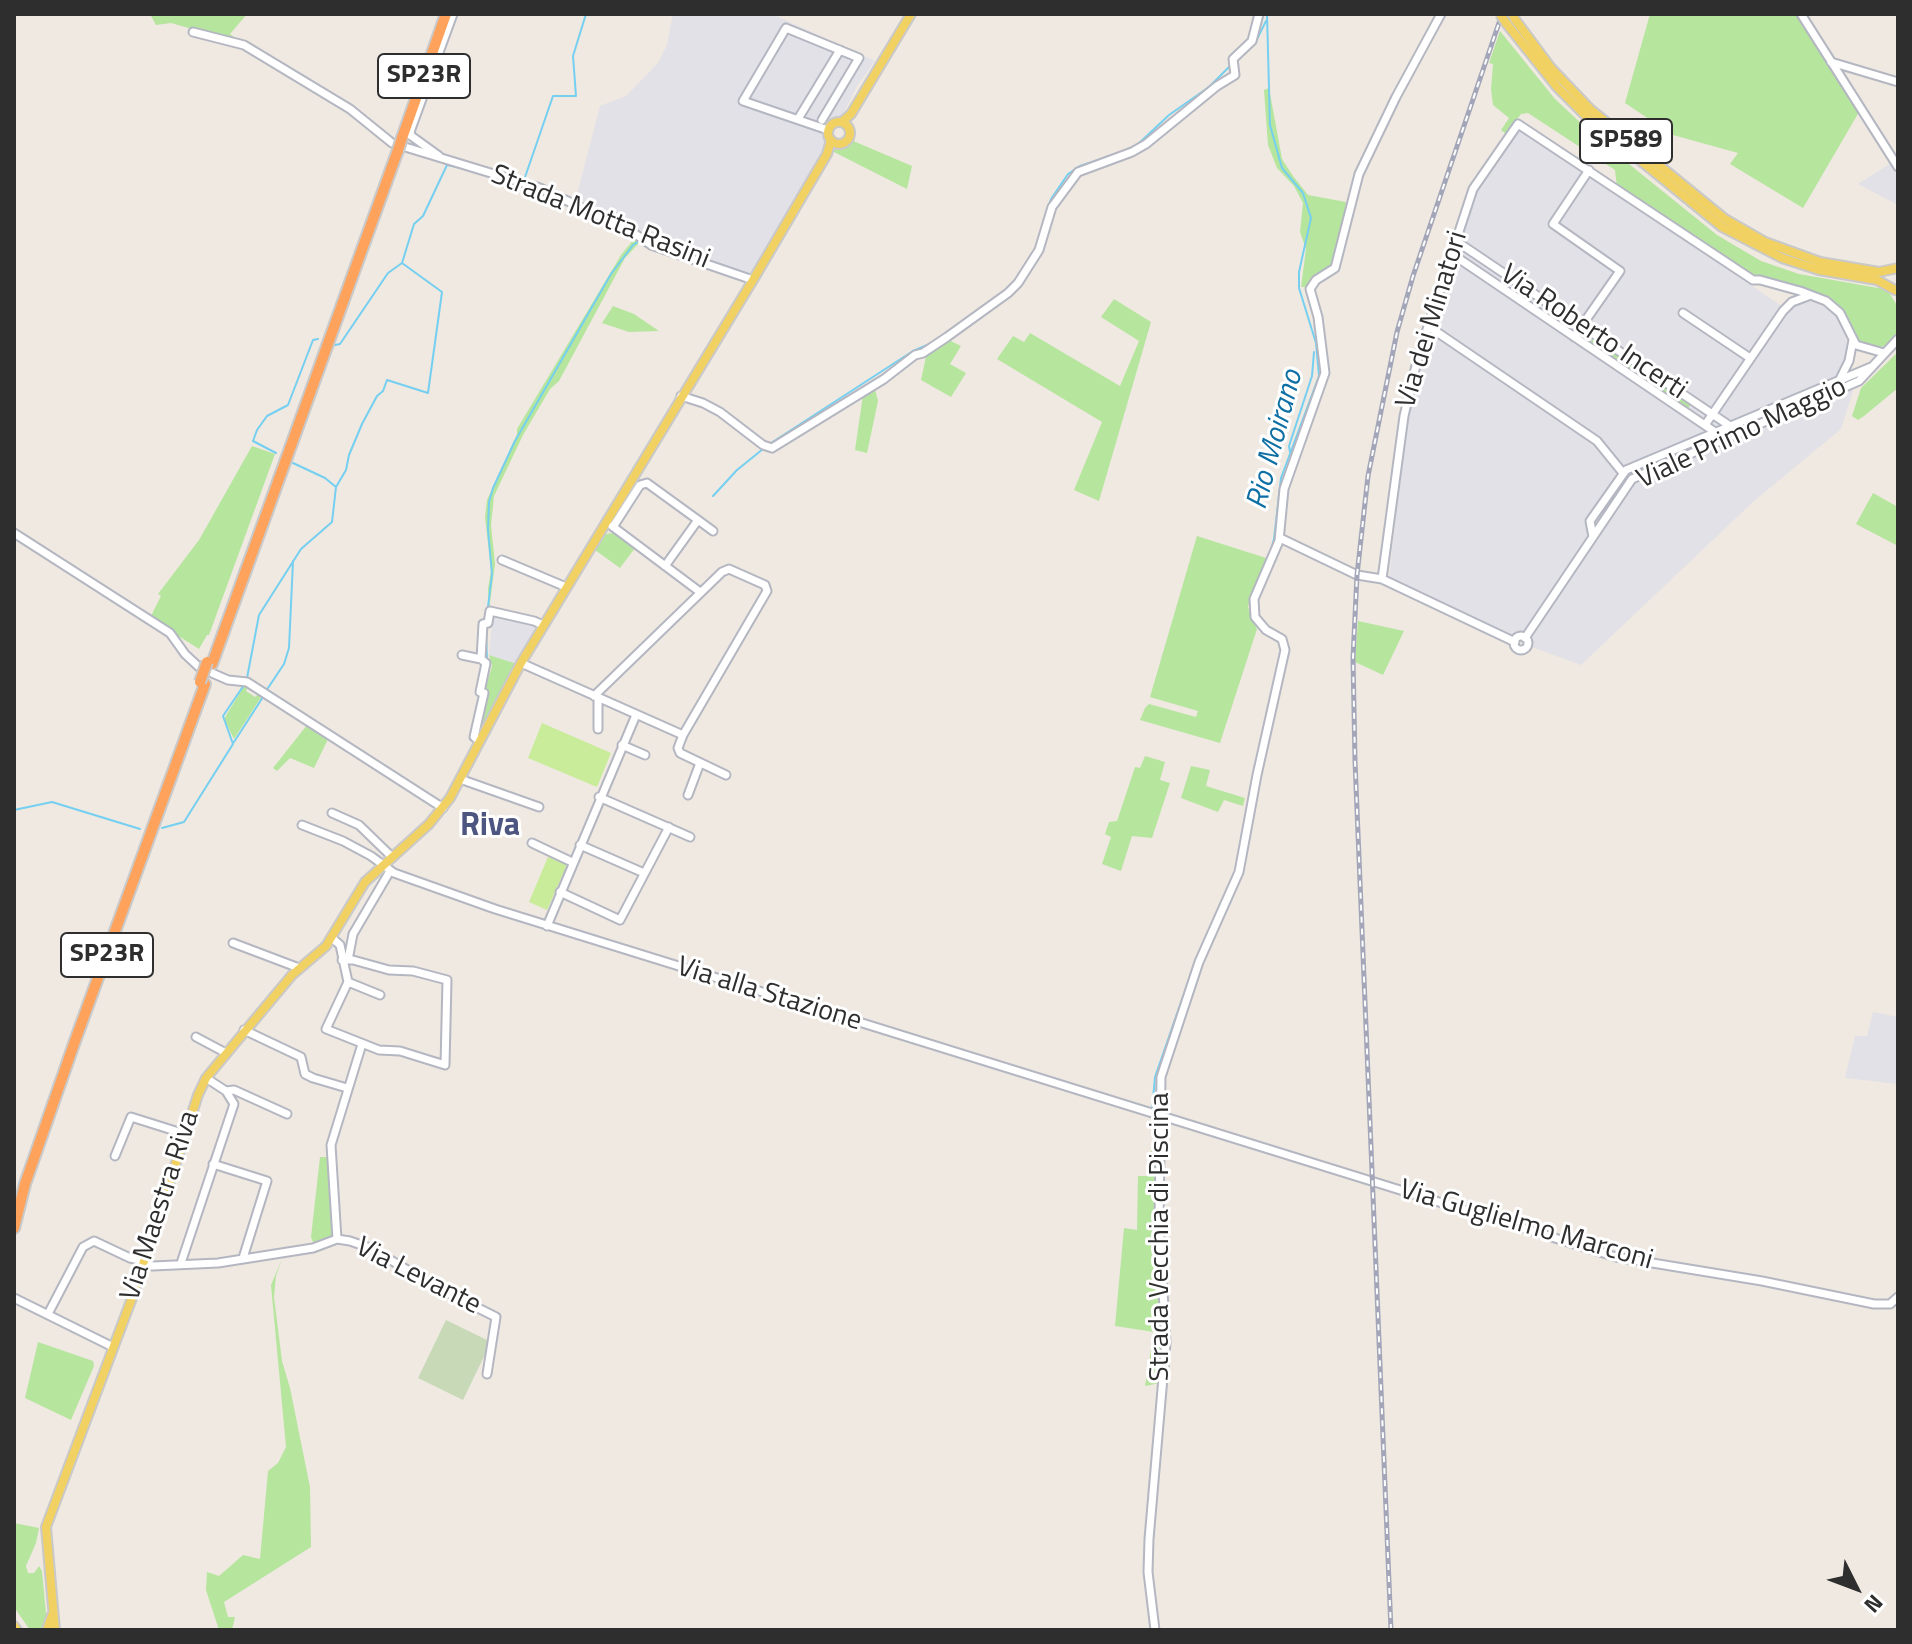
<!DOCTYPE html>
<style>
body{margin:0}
#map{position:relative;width:1912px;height:1644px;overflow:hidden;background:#efe9e1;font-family:"Titillium Web",sans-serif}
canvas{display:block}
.frame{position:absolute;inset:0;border:16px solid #2e2e2e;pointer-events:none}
.north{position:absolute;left:1816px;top:1548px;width:80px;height:80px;-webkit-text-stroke:6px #fff;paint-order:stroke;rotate:132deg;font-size:22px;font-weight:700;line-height:32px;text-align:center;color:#2e2e2e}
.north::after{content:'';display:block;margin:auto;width:28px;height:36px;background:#2e2e2e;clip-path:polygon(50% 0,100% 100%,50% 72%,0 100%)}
</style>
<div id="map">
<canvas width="1912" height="1644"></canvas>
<div class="frame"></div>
<div class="north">N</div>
</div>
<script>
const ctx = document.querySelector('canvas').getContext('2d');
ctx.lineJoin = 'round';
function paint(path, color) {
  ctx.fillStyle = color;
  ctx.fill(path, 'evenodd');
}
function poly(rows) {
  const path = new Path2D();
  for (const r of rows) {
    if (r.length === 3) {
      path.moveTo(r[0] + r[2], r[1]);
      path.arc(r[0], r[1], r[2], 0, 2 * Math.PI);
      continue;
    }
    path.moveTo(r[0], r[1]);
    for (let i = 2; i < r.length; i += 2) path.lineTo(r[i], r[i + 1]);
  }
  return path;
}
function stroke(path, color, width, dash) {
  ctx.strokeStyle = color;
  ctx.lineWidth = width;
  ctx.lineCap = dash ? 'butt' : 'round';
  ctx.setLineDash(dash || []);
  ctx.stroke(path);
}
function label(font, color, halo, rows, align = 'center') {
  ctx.font = font + ' "Titillium Web",sans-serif';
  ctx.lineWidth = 6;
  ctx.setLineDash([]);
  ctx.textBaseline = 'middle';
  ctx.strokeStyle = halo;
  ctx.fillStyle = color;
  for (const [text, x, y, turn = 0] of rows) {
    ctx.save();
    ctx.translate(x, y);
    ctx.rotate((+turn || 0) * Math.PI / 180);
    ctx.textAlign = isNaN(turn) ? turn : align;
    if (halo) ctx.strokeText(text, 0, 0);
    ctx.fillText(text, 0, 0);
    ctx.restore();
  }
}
paint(poly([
 [673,14,772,14,875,61,857,86,843,115,830,119,823,131,825,148,750,275,653,244,575,202,600,106,626,96,658,63,667,45],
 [1518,126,1786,309,1794,303,1806,300,1829,308,1837,316,1846,336,1853,391,1841,429,1754,501,1581,665,1532,647,1529,635,1523,632,1517,632,1512,635,1389,577,1409,404,1440,295,1476,192],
 [1891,163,1898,174,1898,205,1858,184],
 [493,614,539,625,517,664,489,655],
 [1873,1012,1898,1017,1898,1084,1845,1078,1855,1036,1867,1036]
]), '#e3e1e8');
paint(poly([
 [150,14,247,14,230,34,234,37,231,40,171,23,156,25],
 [1650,14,1797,14,1859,112,1803,208,1730,164,1738,153,1673,135,1625,103],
 [1500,31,1555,99,1598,139,1717,235,1761,261,1799,274,1884,289,1890,294,1898,307,1898,334,1884,346,1873,349,1862,345,1855,338,1848,317,1834,301,1815,293,1747,274,1617,188,1615,170,1528,113,1521,114,1506,134,1501,130,1509,118,1493,105,1491,89,1493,64,1489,63],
 [1269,88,1282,159,1293,176,1308,195,1346,202,1338,256,1334,266,1309,287,1301,287,1306,249,1300,232,1303,203,1294,186,1277,168,1268,145,1264,90],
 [851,140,912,166,907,189,832,151,845,146],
 [634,239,640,242,625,258,559,381,550,389,523,435,494,496,491,525,495,564,489,610,488,589,491,570,485,517,487,500,517,434,517,429,621,255],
 [1114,299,1151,322,1099,501,1074,490,1102,422,997,359,1013,336,1024,342,1030,333,1120,386,1139,341,1101,317],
 [613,306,634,314,659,331,629,332,602,323],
 [1593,338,1691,404,1687,410,1589,344],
 [947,339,961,346,950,364,966,373,951,397,921,380,927,352],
 [1898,352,1898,388,1864,416,1858,420,1852,416,1861,388],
 [875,389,878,401,867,453,855,450,863,395],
 [252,446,275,454,209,635,207,635,199,649,150,618,161,596,158,594,199,540],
 [1873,493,1898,507,1898,546,1856,524],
 [613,533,635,548,620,568,595,550,606,534],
 [1197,536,1266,558,1248,607,1257,629,1220,743,1140,720,1145,708,1149,704,1196,717,1198,711,1150,697],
 [1358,621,1404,631,1383,675,1355,662],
 [489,655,517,664,478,736,485,690,492,666],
 [245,684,248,686,246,691,255,697,258,694,262,696,234,739,224,719],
 [307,725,329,737,314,768,290,758,277,771,273,768],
 [1145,756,1165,762,1160,780,1170,783,1152,838,1132,836,1121,871,1102,864,1111,837,1105,834,1109,822,1117,821,1135,767,1140,768],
 [1191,766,1210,770,1206,786,1245,798,1243,806,1224,800,1218,812,1181,798],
 [1157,1150,1158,1262,1165,1337,1160,1383,1145,1386,1154,1332,1115,1326,1124,1228,1137,1230,1138,1176,1149,1176,1151,1151],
 [320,1157,330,1157,334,1238,314,1245,311,1237],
 [282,1259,276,1276,274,1297,282,1361,290,1388,310,1487,311,1547,224,1602,228,1617,235,1617,232,1630,219,1630,206,1590,207,1572,219,1576,243,1555,260,1559,268,1471,278,1463,286,1447,271,1285],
 [38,1342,93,1361,94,1366,71,1420,25,1398],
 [14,1523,39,1528,36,1543,26,1566,28,1573,34,1573,39,1566,42,1571,46,1613,46,1623,39,1630,30,1630,14,1607]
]), '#b6e59e');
paint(poly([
 [446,1320,491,1342,463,1400,418,1378]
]), '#c8d9b8');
paint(poly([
 [542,723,611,753,597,787,528,758],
 [548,857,567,865,547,910,529,902]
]), '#c9ec9a');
stroke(poly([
 [1267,14,1270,125,1282,168,1303,193,1311,218,1299,272,1299,288,1316,343,1319,376,1281,478,1274,539,1270,554],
 [1256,41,1266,21],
 [1136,146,1169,115,1209,87,1231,65],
 [524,180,553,96,576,96,573,56,586,14],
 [1043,225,1051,199,1068,174,1080,166,1119,153],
 [335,345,340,344,388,273,402,263,414,224,423,216,447,165,466,169],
 [768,445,913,351,932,343,981,308],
 [1290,452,1289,446,1312,376,1314,352],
 [276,453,253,441,257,430,267,416,288,405,313,340,318,339],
 [293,463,325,478,336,487],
 [713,496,737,470,763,449],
 [488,607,492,574,488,530,489,502,493,488,515,441,611,274,633,245,639,241],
 [1265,624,1280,634],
 [486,633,487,659],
 [1285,638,1289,648,1286,661],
 [247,678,259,615,301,549,332,522,336,487,346,470,349,455,362,424,377,396,383,391,387,380,428,393,442,292,402,263],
 [266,691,284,664,289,648,293,561],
 [234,742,263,697],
 [14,810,52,802,140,829],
 [162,828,184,822,233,744,223,716,244,685],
 [1226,903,1230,903,1235,890],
 [1152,1111,1155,1077,1194,965],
 [1152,1117,1154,1132]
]), '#75cff0', 2);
const minor = poly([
 [1801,14,1898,167],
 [193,32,244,45,350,109,392,143,540,188,631,231,651,245,753,280],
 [1831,62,1898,82],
 [798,119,840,50],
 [822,120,859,58,786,28,743,101,828,130],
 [439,156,410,135,411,129,453,14],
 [1456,241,1730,426],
 [1452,254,1715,432],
 [1683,313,1750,358],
 [1428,326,1597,441,1623,473],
 [1574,337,1620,271,1553,224,1589,170],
 [1840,379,1849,361,1853,340],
 [681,396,703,403,720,412,763,445,772,448,884,379,915,355,923,353,947,337,1008,293,1018,283,1039,250,1052,207,1078,172,1132,152,1146,144,1217,86,1235,75,1233,59,1252,41,1259,14],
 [1705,425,1783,311,1792,302,1808,296],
 [698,520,713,531],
 [612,526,700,592],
 [613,527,640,485,647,483,698,520,665,566],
 [14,533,170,633,185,654,201,669],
 [1593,537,1590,521,1626,470,1871,367],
 [1280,538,1357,575,1382,579,1515,642],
 [502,560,566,587],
 [1382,579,1404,416,1418,357,1473,189,1518,124,1753,280,1760,280,1800,291,1826,301,1840,313,1856,345,1884,353],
 [1521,643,7],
 [1525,638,1632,479,1859,381,1898,339],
 [462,655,481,659],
 [521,663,683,735,678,748,680,753,726,775],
 [212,673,228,680,247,682,443,808],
 [594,696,722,572,729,569,765,585,767,591,683,735],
 [598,698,598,729],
 [479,740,474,737,484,693,480,692,486,663,481,659,483,624,488,623,490,611,534,621,543,625],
 [622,745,645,755],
 [460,779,539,807],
 [688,795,700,763],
 [599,797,690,837],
 [332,813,359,825,392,857],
 [302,825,343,841,371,856,394,873,495,909,1616,1257,1762,1281,1874,1304,1890,1304,1898,1297],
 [532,843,572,862],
 [580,845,644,873],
 [560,892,620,920,669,827],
 [547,926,636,715],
 [332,938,340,945,348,982],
 [233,943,299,968],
 [342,960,353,960,389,970,413,971,447,980,445,1065,400,1051,379,1050,326,1029,348,982],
 [348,960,353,934,390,871],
 [348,982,380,995],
 [244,1030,301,1057,305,1074,313,1078,347,1088],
 [196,1037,226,1053],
 [226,1091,234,1090,287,1114],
 [115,1156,131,1117,185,1134],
 [213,1164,267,1181,243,1258],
 [337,1239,331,1145,362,1044],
 [181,1263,234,1104,226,1091,206,1078],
 [143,1264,153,1266,218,1263,313,1248,337,1239,350,1241,370,1248,440,1289,496,1317,487,1374],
 [14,1298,113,1347],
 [48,1314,83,1247,94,1241,130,1258,144,1261],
 [1155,1630,1148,1572,1149,1539,1166,1343,1159,1221,1161,1077,1199,962,1239,872,1257,775,1285,650,1282,639,1266,630,1255,617,1254,599,1279,541,1284,489,1325,373,1318,317,1310,289,1316,280,1335,268,1359,174,1396,97,1441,14]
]);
const major = poly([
 [1511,14,1551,68,1590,109,1725,219,1765,242,1820,262,1879,272,1898,268],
 [1506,23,1557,87,1587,117,1722,227,1782,258,1819,270,1877,280,1895,290],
 [842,122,851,114,911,14],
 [839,133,11],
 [14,1626,17,1630],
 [47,1630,52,1615],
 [55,1630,46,1527,132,1298,198,1095,206,1078,292,975,326,946,365,882,429,824,450,798,521,663,753,280,827,154,831,140]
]);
const highway = poly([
 [402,138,446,14],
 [212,664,398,150],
 [14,1228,25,1184,75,1041,205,684]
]);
stroke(minor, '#b4b7c1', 11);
stroke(major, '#c9c9c9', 12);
stroke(highway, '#c9c9c9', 14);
stroke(minor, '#fff', 7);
stroke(major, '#f2d163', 8);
stroke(highway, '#ffa35c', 10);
const rail = poly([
 [1391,1630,1355,761,1353,658,1357,575,1368,476,1397,332,1413,276,1502,14]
]);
stroke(rail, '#a3a6b8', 5);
stroke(rail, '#fff', 2, [6]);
const majorBridge = poly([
 [1500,14,1506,23]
]);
const highwayBridge = poly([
 [398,150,402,138],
 [200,682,207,662]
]);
stroke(majorBridge, '#c9c9c9', 12, []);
stroke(highwayBridge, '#c9c9c9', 14, []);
stroke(majorBridge, '#f2d163', 8);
stroke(highwayBridge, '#ffa35c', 10);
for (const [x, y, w] of [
 [424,76,92],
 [1626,141,92],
 [107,955,92]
]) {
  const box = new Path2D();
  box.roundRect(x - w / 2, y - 22, w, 44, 6);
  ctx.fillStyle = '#fff';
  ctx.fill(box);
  stroke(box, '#2e2e2e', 2);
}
label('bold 26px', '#2e2e2e', null, [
 ["SP23R",424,76],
 ["SP589",1626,141],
 ["SP23R",107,955]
]);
label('28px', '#2e2e2e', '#fff', [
 ["Strada Motta Rasini",600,218,22],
 ["Via dei Minatori",1433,320,-73],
 ["Via Roberto Incerti",1593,333,34],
 ["Viale Primo Maggio",1742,434,-25],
 ["Via alla Stazione",769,995,17],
 ["Via Maestra Riva",161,1206,-72],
 ["Via Guglielmo Marconi",1526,1226,16],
 ["Strada Vecchia di Piscina",1161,1237,-90],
 ["Via Levante",418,1277,27]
]);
label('italic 30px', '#0d6fa3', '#fff', [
 ["Rio Moirano",1276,440,-75]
]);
label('bold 32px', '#4d5680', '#fff', [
 ["Riva",490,827]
]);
</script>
